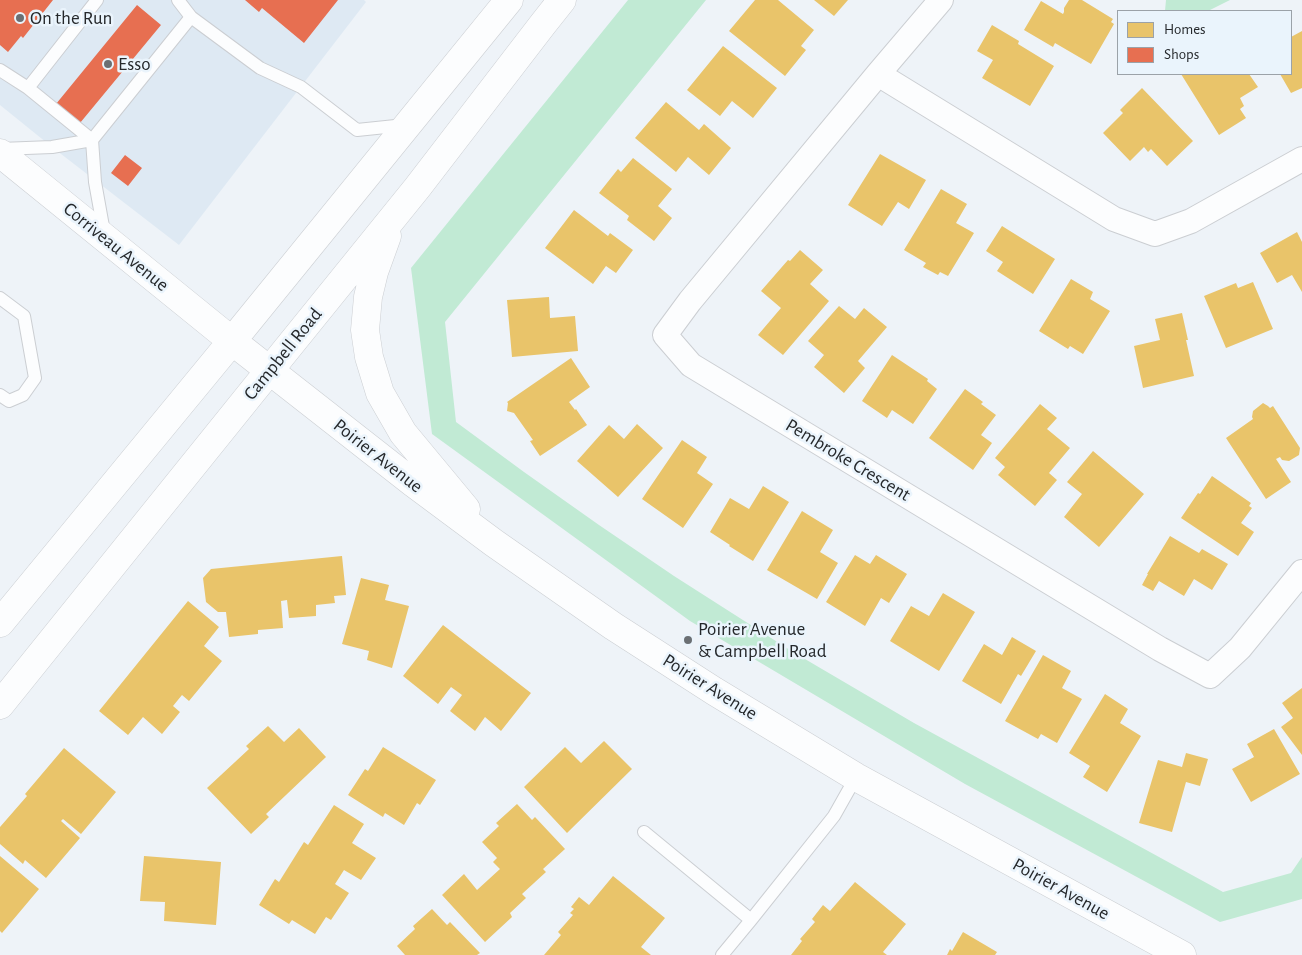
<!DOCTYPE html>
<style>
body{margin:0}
#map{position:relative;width:1302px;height:955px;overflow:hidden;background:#eef3f8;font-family:"Alegreya Sans",sans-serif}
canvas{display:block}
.legend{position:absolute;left:1117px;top:10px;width:175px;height:65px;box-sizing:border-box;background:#eaf4fc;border:1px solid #9ba2a8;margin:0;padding:6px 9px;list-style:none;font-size:15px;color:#25282b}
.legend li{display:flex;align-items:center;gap:10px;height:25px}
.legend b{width:25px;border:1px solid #9ba2a8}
</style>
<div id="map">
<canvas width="1302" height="955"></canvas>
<ul class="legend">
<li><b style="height:14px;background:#e9c46a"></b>Homes</li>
<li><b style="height:14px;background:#e76f51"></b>Shops</li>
</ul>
</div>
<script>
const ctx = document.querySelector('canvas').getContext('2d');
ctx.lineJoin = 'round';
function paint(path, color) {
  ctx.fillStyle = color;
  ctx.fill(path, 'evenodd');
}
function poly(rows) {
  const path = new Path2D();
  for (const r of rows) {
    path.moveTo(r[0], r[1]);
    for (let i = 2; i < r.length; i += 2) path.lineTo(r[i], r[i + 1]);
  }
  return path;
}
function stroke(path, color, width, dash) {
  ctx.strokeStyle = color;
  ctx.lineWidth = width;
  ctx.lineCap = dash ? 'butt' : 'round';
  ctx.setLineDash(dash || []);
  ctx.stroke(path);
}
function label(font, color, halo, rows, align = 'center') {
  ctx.font = font + ' "Alegreya Sans",sans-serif';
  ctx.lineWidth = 5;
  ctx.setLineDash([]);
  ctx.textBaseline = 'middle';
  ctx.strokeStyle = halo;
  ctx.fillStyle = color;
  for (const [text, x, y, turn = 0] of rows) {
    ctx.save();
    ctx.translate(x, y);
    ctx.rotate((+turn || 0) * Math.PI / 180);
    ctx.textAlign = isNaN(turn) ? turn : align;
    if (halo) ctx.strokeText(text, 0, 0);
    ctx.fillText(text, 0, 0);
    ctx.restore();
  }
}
paint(poly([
 [0,0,364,0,366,2,179,245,52,147,0,105]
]), '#dee9f3');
paint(poly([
 [628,0,706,0,445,322,456,422,524,472,599,525,674,576,793,652,914,723,1223,892,1291,873,1302,857,1302,899,1220,922,965,784,690,621,432,434,411,268],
 [1166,0,1230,0,1208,11,1165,11]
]), '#c1ead4');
paint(poly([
 [755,0,778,0,814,30,801,46,806,50,785,76,729,31],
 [814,0,848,0,834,16],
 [1069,0,1082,0,1113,19,1111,22,1114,24,1091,64,1055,43,1053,47,1024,30,1041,1,1063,14,1064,12,1064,8],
 [992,25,1019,41,1018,44,1054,66,1030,106,982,78,993,60,977,51],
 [1302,31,1302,88,1291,93,1280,74,1291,74,1291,37],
 [723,46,777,88,753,118,732,101,720,116,687,90],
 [1181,74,1249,74,1258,87,1240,98,1244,106,1240,109,1246,118,1219,135],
 [1142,88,1193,141,1167,166,1151,149,1148,152,1144,147,1130,161,1103,133,1123,113,1120,110],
 [666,102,699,130,704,124,731,148,709,175,688,157,676,172,635,138],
 [880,154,926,180,909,209,898,202,882,226,848,205],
 [633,158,672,189,658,206,672,218,654,241,627,220,629,216,599,193,618,169,621,172],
 [941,189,967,204,956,223,974,233,948,276,940,272,938,275,923,267,926,263,904,250],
 [574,210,608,236,610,233,633,250,616,273,606,266,593,284,545,248],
 [1002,226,1055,259,1033,294,997,271,1003,262,986,251],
 [1297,232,1302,242,1302,292,1292,275,1277,283,1260,253],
 [800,250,823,270,810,284,829,301,783,355,758,335,781,308,761,291,788,260,790,261],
 [1071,279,1093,292,1090,299,1110,311,1083,354,1070,346,1068,349,1039,331],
 [1253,282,1273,329,1226,348,1204,296,1236,283,1238,288],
 [549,297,550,318,575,316,578,351,512,357,507,300],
 [839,306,855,319,864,308,887,327,858,361,865,368,844,393,814,367,824,355,808,341],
 [1182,313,1188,340,1186,340,1194,376,1143,388,1134,346,1160,340,1155,319],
 [892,355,928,379,927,381,937,389,913,424,892,410,887,418,862,401],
 [571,358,590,387,569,402,575,410,576,409,587,425,540,456,530,441,533,440,514,413,507,411,508,403,507,402],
 [965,389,983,402,981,404,996,415,981,435,992,443,973,470,929,438],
 [1263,403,1268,406,1270,408,1273,406,1300,448,1299,455,1289,461,1282,460,1280,457,1276,459,1291,482,1266,499,1226,438,1253,419,1252,417,1253,411],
 [1040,404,1057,418,1047,429,1070,448,1049,473,1057,480,1035,506,998,475,1005,467,995,458],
 [637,424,663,448,618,497,577,461,609,425,624,439],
 [682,440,707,457,697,473,713,484,683,528,642,499],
 [1093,451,1144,494,1099,547,1064,517,1082,494,1067,482],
 [1212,476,1251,503,1249,506,1252,508,1241,523,1254,532,1238,556,1181,518,1198,493,1200,494],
 [763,486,789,502,753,561,729,546,730,545,710,532,730,498,749,509],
 [802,511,833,530,820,552,838,563,817,599,767,570],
 [1170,536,1199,553,1202,549,1228,564,1212,590,1194,579,1184,596,1159,581,1153,591,1142,585,1148,574,1147,574],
 [855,555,870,564,876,555,907,574,889,603,881,598,865,626,826,602],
 [342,556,346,595,334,596,335,603,316,605,316,616,289,618,287,600,281,601,283,628,258,630,258,634,229,637,226,612,218,612,206,602,203,578,211,569],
 [361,578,389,585,385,600,409,606,392,668,367,660,369,651,342,644],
 [943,593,975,612,939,671,890,641,911,606,929,616],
 [188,601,219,627,204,646,222,661,189,701,182,695,173,706,180,712,162,734,143,717,128,735,99,711],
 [443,625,531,693,501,731,485,717,475,731,450,711,462,695,451,687,438,704,403,676],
 [1012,637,1036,651,1021,676,1018,674,1001,704,962,681,984,644,1002,655],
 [1043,655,1071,671,1062,688,1082,699,1057,743,1041,734,1038,739,1005,721],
 [1302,688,1302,755,1281,727,1293,718,1282,703],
 [1105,694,1128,709,1120,723,1141,736,1107,792,1083,777,1090,766,1069,753],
 [268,726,284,742,299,728,326,757,266,814,269,817,251,834,207,788,249,749,246,746],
 [1274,729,1300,774,1251,802,1232,769,1254,757,1247,744],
 [604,741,632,769,567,833,524,787,565,747,581,763],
 [383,747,436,780,420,805,417,803,404,825,385,813,383,817,348,795,365,769,368,771],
 [64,748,116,792,81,834,63,819,61,821,80,838,46,878,25,860,23,864,0,844,0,827,27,796,25,794],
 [1186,753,1208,759,1200,786,1186,782,1172,832,1139,823,1158,760,1182,767],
 [517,804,532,820,535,817,565,849,543,869,546,872,522,894,526,898,510,913,512,917,485,942,442,895,464,874,477,890,500,869,493,862,497,858,482,842,499,826,496,823],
 [334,805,364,824,352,843,376,858,361,880,344,870,335,884,349,893,331,920,326,917,315,934,292,920,289,924,259,905,275,879,279,882,304,842,308,845],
 [0,856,39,889,2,933,0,931],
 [144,856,221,862,216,925,164,921,165,902,140,901],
 [613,876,665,918,641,947,651,955,544,955,561,935,558,932,573,915,570,913,574,909,571,907,579,897,589,905],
 [855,882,906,924,883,952,887,955,791,955,802,941,800,939,815,922,812,919,823,905,830,911],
 [432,909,447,925,450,922,480,953,477,955,405,955,397,946,415,929,413,926],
 [963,932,997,952,995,955,947,955,950,949,952,951]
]), '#e9c46a');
paint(poly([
 [0,0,53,0,23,38,21,36,8,52,0,45],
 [245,0,338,0,304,43,262,8,259,12],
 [137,5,161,25,80,123,56,104],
 [125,155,142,168,128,186,111,173]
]), '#e76f51');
const service = poly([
 [97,0,28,88,92,140,95,182,104,232],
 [178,0,191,17,260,68,301,87,357,130,405,125],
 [0,70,28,88],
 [0,149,52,147,92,140,191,17],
 [0,298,24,316,35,378,23,395,9,401,0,395],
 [644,832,751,920],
 [722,955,751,920,834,816,856,777]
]);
const minor = poly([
 [941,0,878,74,690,301,665,335,691,365,1160,649,1210,676,1240,648,1302,572],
 [878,74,1114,219,1155,234,1191,221,1302,159]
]);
const tertiary = poly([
 [0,153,232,341,0,623],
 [0,705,269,371]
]);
const secondary = poly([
 [509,0,232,341,412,482,494,543,613,626,714,691,856,777,1182,955],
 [387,236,374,272,368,297,365,330,369,357,380,393,403,433,466,509],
 [269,371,417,188,543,24,562,0]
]);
stroke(service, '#cbced2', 14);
stroke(minor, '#cbced2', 26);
stroke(tertiary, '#cbced2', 29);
stroke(secondary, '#cbced2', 29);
stroke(service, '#fcfdfe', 12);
stroke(minor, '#fcfdfe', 24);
stroke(tertiary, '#fcfdfe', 28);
stroke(secondary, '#fcfdfe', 28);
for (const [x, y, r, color] of [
 [20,18,5,"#6b6f73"],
 [108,64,5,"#6b6f73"],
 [688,640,5,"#6b6f73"]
]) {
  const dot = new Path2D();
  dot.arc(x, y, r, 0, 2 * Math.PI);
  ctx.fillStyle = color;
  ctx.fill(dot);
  stroke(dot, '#eaf4fc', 2);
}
label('19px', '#25282b', '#eaf4fc', [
 ["On the Run",30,18],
 ["Esso",118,64],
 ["Poirier Avenue",698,629],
 ["& Campbell Road",698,651]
], 'left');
label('19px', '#25282b', '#eaf4fc', [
 ["Corriveau Avenue",116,247,39],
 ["Campbell Road",283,354,-51],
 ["Poirier Avenue",378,456,38],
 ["Pembroke Crescent",848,460,31],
 ["Poirier Avenue",710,687,32],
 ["Poirier Avenue",1061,889,29]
]);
</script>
